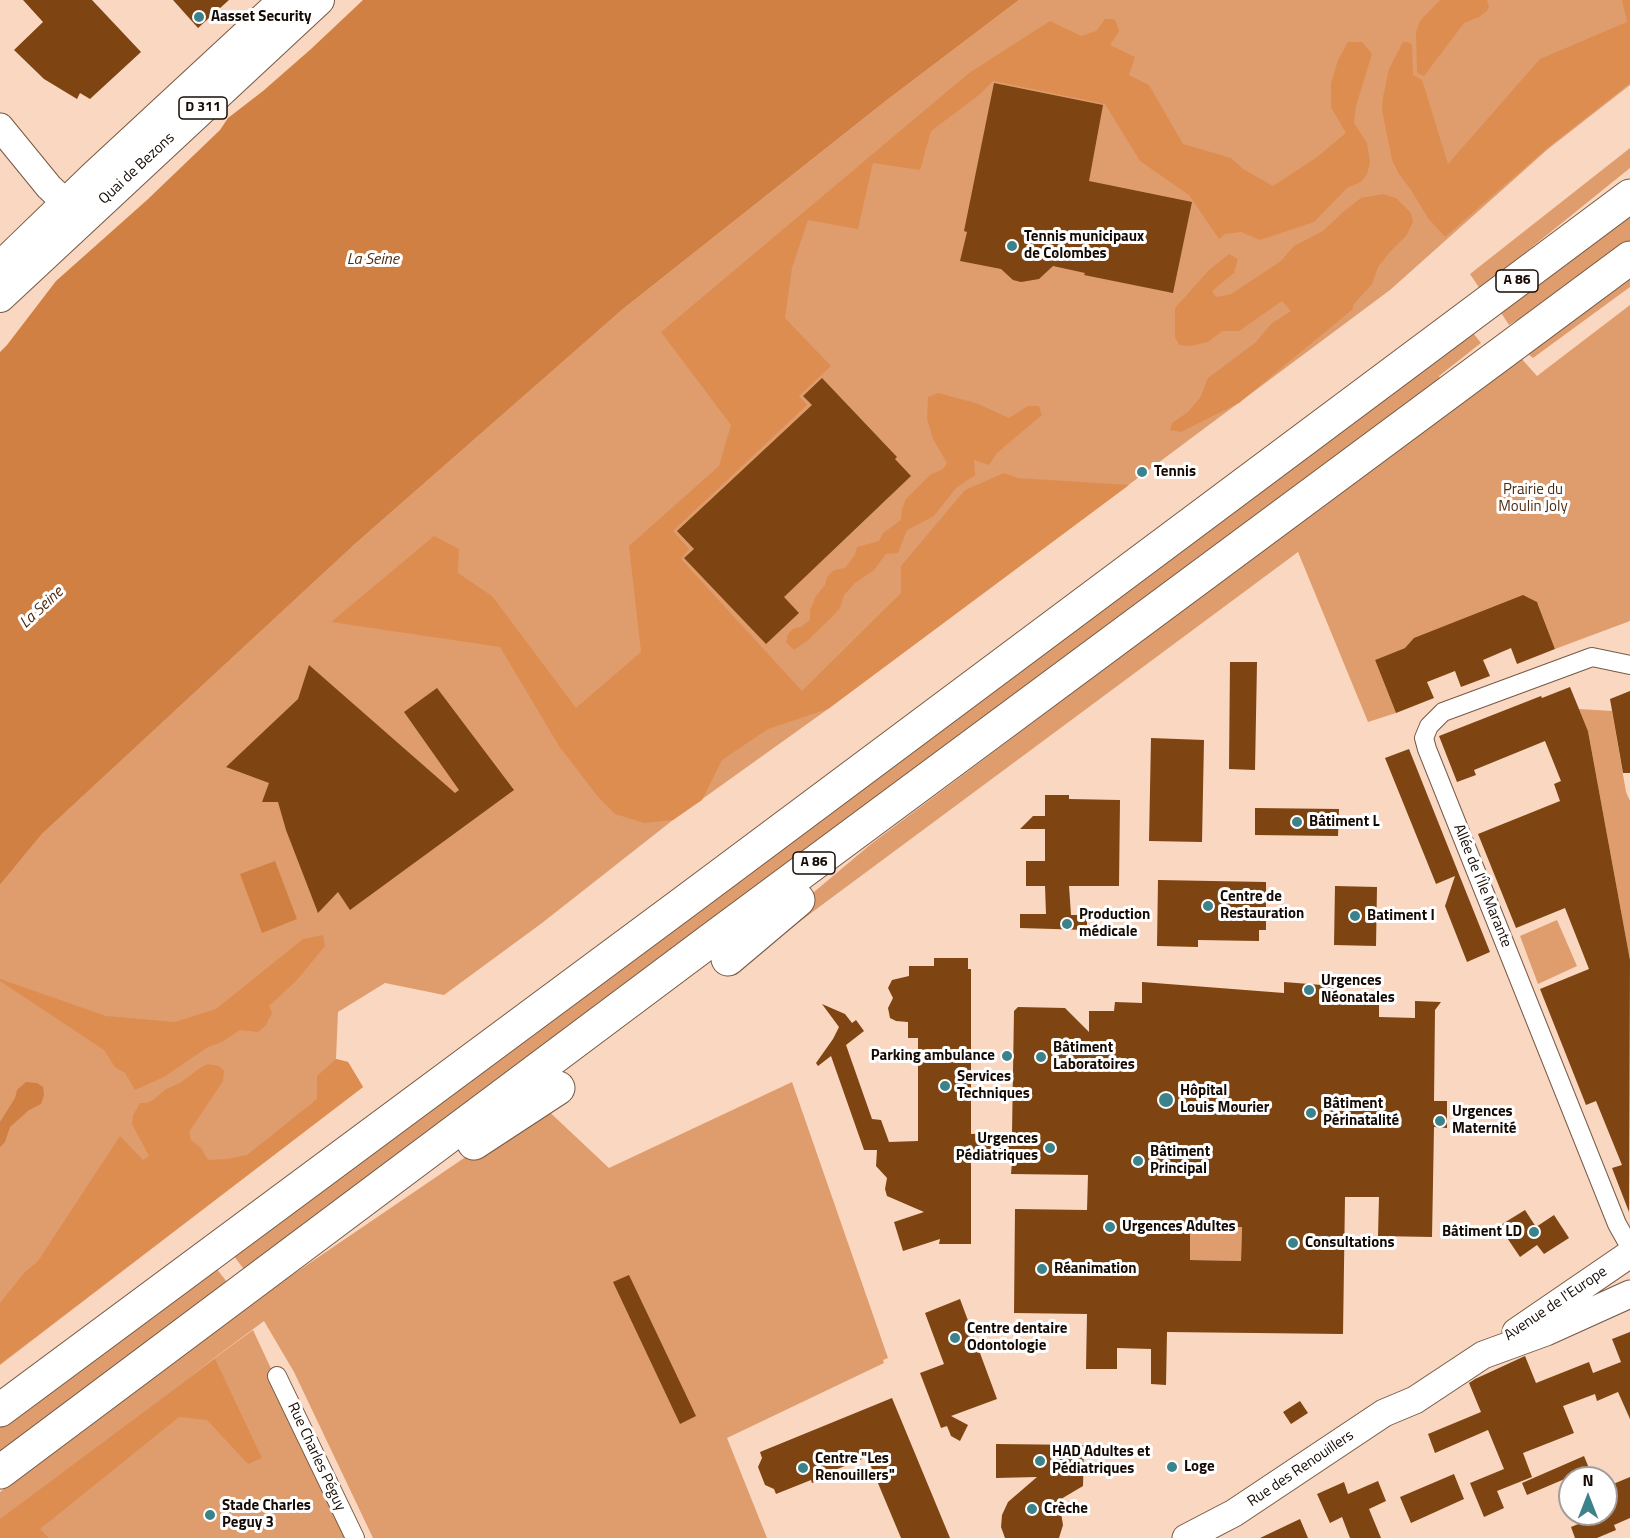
<!DOCTYPE html>
<meta charset="utf-8">
<style>
body{margin:0}
#map{position:relative;width:1630px;height:1538px;overflow:hidden;background:#fad7c0;font-family:"Titillium Web",sans-serif}
canvas{display:block}
.north{position:absolute;left:1558px;top:1466px;width:60px;height:60px;box-sizing:border-box;background:#fff;border:2px solid #a29d9b;border-radius:50%;rotate:0deg;font-size:16px;font-weight:700;line-height:24px;text-align:center;color:#160b04}
.north::after{content:'';display:block;margin:auto;width:21px;height:27px;background:#3b828b;clip-path:polygon(50% 0,100% 100%,50% 72%,0 100%)}
</style>
<div id="map">
<canvas width="1630" height="1538"></canvas>
<div class="north">N</div>
</div>
<script>
const ctx = document.querySelector('canvas').getContext('2d');
ctx.lineJoin = 'round';
function paint(path, color) {
  ctx.fillStyle = color;
  ctx.fill(path, 'evenodd');
}
function poly(rows) {
  const path = new Path2D();
  for (const r of rows) {
    path.moveTo(r[0], r[1]);
    for (let i = 2; i < r.length; i += 2) path.lineTo(r[i], r[i + 1]);
  }
  return path;
}
function stroke(path, color, width, dash) {
  ctx.strokeStyle = color;
  ctx.lineWidth = width;
  ctx.lineCap = dash ? 'butt' : 'round';
  ctx.setLineDash(dash || []);
  ctx.stroke(path);
}
function label(font, color, halo, rows, align = 'center') {
  ctx.font = font + ' "Titillium Web",sans-serif';
  ctx.lineWidth = 6;
  ctx.setLineDash([]);
  ctx.textBaseline = 'middle';
  ctx.strokeStyle = halo;
  ctx.fillStyle = color;
  for (const [text, x, y, turn = 0] of rows) {
    ctx.save();
    ctx.translate(x, y);
    ctx.rotate((+turn || 0) * Math.PI / 180);
    ctx.textAlign = isNaN(turn) ? turn : align;
    if (halo) ctx.strokeText(text, 0, 0);
    ctx.fillText(text, 0, 0);
    ctx.restore();
  }
}
paint(poly([
 [1019,0,1630,0,1630,85,1548,149,1390,290,828,709,673,820,542,923,444,995,385,983,338,1012,336,1059,348,1062,363,1087,0,1365,0,885,42,834,355,544,623,309,887,100],
 [1630,148,1630,168,1480,289,1470,274],
 [1630,211,1630,243,1554,298,1509,325,1498,308],
 [1630,276,1630,287,1533,358,1526,352],
 [1630,305,1630,621,1555,649,1538,604,1405,648,1375,660,1396,713,1368,722,1298,552,749,959,757,940,871,844,1520,357,1537,376],
 [1469,328,1481,343,1439,376,1442,386,246,1272,230,1251],
 [1579,709,1612,711,1626,792,1630,801,1630,960,1588,731],
 [1557,920,1577,966,1538,984,1520,936],
 [792,1082,888,1358,883,1360,884,1363,727,1438,767,1538,373,1538,294,1372,264,1321,186,1379,253,1330,350,1538,0,1538,0,1492,223,1322,542,1105,609,1168],
 [1190,1226,1242,1227,1241,1261,1190,1260],
 [213,1264,230,1286,0,1457,0,1424]
]), '#df9d6e');
paint(poly([
 [1440,0,1487,0,1489,7,1487,11,1479,17,1464,23,1424,76,1417,73,1416,32,1420,21],
 [1622,0,1630,0,1630,83,1546,149,1445,237,1428,218,1411,190,1399,174,1392,160,1382,110,1383,97,1389,69,1403,42,1408,42,1412,45,1413,75,1422,80,1448,164,1540,59,1627,22],
 [1105,19,1114,19,1117,24,1119,31,1110,45,1135,57,1129,75,1149,85,1183,144,1231,158,1243,169,1273,186,1317,157,1346,133,1331,107,1331,83,1338,60,1348,42,1362,42,1372,54,1356,106,1354,123,1367,143,1370,162,1367,174,1361,182,1347,188,1314,222,1260,240,1241,232,1225,234,1219,239,1189,195,1140,161,1105,104,993,81,979,95,931,131,920,170,873,163,858,229,808,220,792,268,785,318,831,366,799,396,807,405,673,531,689,549,681,559,802,691,901,593,901,566,965,490,1004,473,1018,478,1129,485,828,709,768,729,722,760,702,800,673,820,644,823,615,814,598,797,559,746,500,647,331,622,434,536,459,549,458,573,492,596,576,708,641,652,629,546,719,466,731,425,661,332,969,73,1050,21,1081,36,1096,31],
 [1383,194,1396,198,1411,213,1413,222,1406,236,1389,253,1378,267,1372,284,1353,305,1353,309,1239,403,1181,432,1170,430,1172,423,1188,412,1200,398,1208,378,1256,342,1271,324,1291,311,1282,301,1239,331,1222,331,1208,342,1191,346,1179,345,1175,337,1175,308,1209,270,1229,254,1238,259,1234,273,1212,291,1216,297,1231,294,1281,261,1294,246,1323,231,1343,212,1361,198],
 [938,393,976,403,1009,418,1028,406,1039,406,1042,415,997,453,989,465,974,460,975,475,956,488,934,516,907,530,898,553,886,554,874,570,855,583,844,595,840,608,834,615,807,641,794,650,786,642,788,634,794,628,801,627,810,620,810,610,816,596,825,585,827,577,834,570,845,568,855,555,857,547,879,541,883,533,901,520,902,509,906,499,930,475,943,469,947,463,933,439,927,419,928,397],
 [323,935,325,946,296,981,269,1006,272,1013,266,1025,258,1032,240,1030,222,1042,208,1047,164,1077,135,1090,125,1073,115,1067,104,1050,0,981,0,979,106,1016,175,1022,216,1009,303,939],
 [336,1059,348,1062,363,1087,0,1364,0,1303,24,1273,38,1261,120,1136,143,1160,149,1156,132,1124,133,1115,140,1103,147,1103,153,1100,166,1089,180,1083,200,1068,208,1064,219,1066,224,1071,223,1081,189,1132,191,1140,201,1148,208,1160,227,1159,247,1155,317,1099,317,1076],
 [215,1359,262,1458,248,1464,207,1420,179,1417,40,1529,49,1538,0,1538,0,1519]
]), '#de8d50');
paint(poly([
 [363,0,1019,0,887,100,623,309,355,544,42,834,0,885,0,352,7,345,56,281,147,200,220,130,228,118,263,91,311,49],
 [275,861,297,919,262,933,240,874],
 [26,1082,37,1083,43,1087,44,1095,41,1104,29,1110,10,1127,5,1142,0,1147,0,1122,15,1098,17,1090]
]), '#d08042');
paint(poly([
 [23,0,92,0,141,52,90,99,80,93,77,99,44,79,14,50,43,22],
 [173,0,229,0,198,28],
 [994,83,1103,105,1089,181,1192,202,1173,293,1084,275,1085,273,1053,266,1039,279,1021,282,1013,280,1001,269,960,261,967,232,964,231],
 [822,378,897,457,895,459,911,476,784,597,799,613,766,644,684,558,694,549,677,531,812,405,803,396],
 [1523,595,1537,602,1555,649,1517,664,1511,648,1483,660,1490,676,1461,687,1455,671,1427,682,1434,698,1396,713,1375,660,1405,648,1414,638],
 [1230,662,1257,662,1255,770,1229,769],
 [309,665,455,793,459,790,404,712,437,688,514,790,350,910,338,892,318,913,286,830,278,802,262,802,269,783,226,767,298,699],
 [1570,687,1588,731,1630,960,1629,1212,1612,1168,1622,1165,1596,1101,1586,1105,1540,989,1589,969,1565,908,1516,928,1478,834,1560,801,1554,784,1561,781,1545,741,1474,770,1476,775,1457,782,1439,736,1541,696,1542,698],
 [1630,691,1630,773,1623,773,1610,699],
 [1151,738,1204,740,1202,842,1149,841],
 [1409,749,1490,952,1467,962,1445,906,1455,876,1436,884,1385,758],
 [1045,795,1069,795,1069,799,1120,800,1119,886,1069,886,1071,915,1087,915,1087,930,1020,928,1020,914,1046,914,1045,886,1026,886,1026,861,1045,861,1045,829,1020,829,1033,816,1045,816],
 [1255,808,1339,809,1338,836,1255,835],
 [1158,880,1266,882,1266,930,1259,930,1259,941,1198,940,1198,947,1157,946],
 [1335,886,1377,887,1376,946,1334,945],
 [934,958,968,958,968,969,971,969,971,1134,1012,1133,1014,1011,1018,1007,1065,1008,1089,1032,1089,1011,1114,1011,1115,1002,1142,1003,1142,982,1284,993,1284,982,1334,986,1334,1000,1369,1001,1369,1003,1379,1004,1379,1017,1415,1018,1415,1001,1441,1002,1435,1010,1434,1101,1447,1101,1447,1128,1434,1127,1432,1237,1378,1236,1379,1197,1345,1197,1343,1334,1167,1332,1166,1385,1151,1384,1151,1349,1117,1348,1117,1369,1086,1369,1087,1314,1014,1313,1015,1209,1087,1210,1088,1175,1011,1174,1012,1162,971,1162,971,1244,939,1244,940,1239,903,1251,894,1222,924,1212,887,1196,885,1189,887,1178,876,1166,877,1150,864,1150,831,1056,818,1066,816,1063,833,1039,839,1027,822,1004,845,1014,852,1023,856,1020,864,1031,846,1045,872,1119,881,1120,889,1142,918,1141,918,1038,908,1038,908,1022,896,1021,890,1018,888,1008,893,998,888,988,892,980,909,976,909,966,934,966],
 [1190,1226,1242,1227,1241,1261,1190,1260],
 [1525,1210,1536,1227,1554,1215,1569,1238,1544,1254,1537,1245,1520,1257,1499,1226],
 [629,1275,696,1416,680,1424,613,1282],
 [960,1299,997,1399,951,1416,968,1425,960,1441,951,1436,947,1426,941,1428,920,1373,944,1364,925,1313],
 [1630,1332,1630,1419,1618,1392,1597,1401,1595,1394,1563,1406,1574,1433,1523,1453,1532,1477,1497,1491,1504,1508,1484,1517,1470,1483,1504,1469,1488,1430,1435,1453,1428,1434,1481,1412,1469,1383,1475,1379,1525,1356,1536,1383,1589,1362,1593,1373,1621,1362,1612,1339],
 [892,1398,950,1538,901,1538,867,1457,825,1474,826,1478,812,1483,811,1480,776,1494,774,1489,765,1485,758,1467,762,1458,760,1452],
 [1300,1401,1308,1413,1291,1424,1283,1412],
 [996,1444,1084,1445,1083,1486,1056,1502,1061,1513,1063,1525,1059,1538,1005,1538,1001,1527,1002,1515,1008,1502,1037,1477,996,1478],
 [1584,1456,1593,1478,1567,1478,1527,1495,1522,1483],
 [1454,1474,1464,1499,1411,1523,1400,1497],
 [1630,1477,1630,1518,1614,1525,1616,1530,1597,1538,1575,1538,1571,1527,1593,1518,1591,1514,1606,1514,1606,1487],
 [1378,1481,1386,1501,1369,1509,1381,1538,1350,1538,1342,1517,1330,1523,1317,1494,1344,1482,1348,1494],
 [1300,1519,1308,1538,1260,1538]
]), '#7e4412');
const street = poly([
 [1630,665,1592,657,1443,712,1429,726,1424,738,1427,749,1617,1224,1630,1247],
 [277,1376,355,1538]
]);
const secondary = poly([
 [0,127,49,187,66,203],
 [1516,1332,1630,1254],
 [1186,1538,1234,1513,1384,1413,1415,1400,1483,1355,1546,1332,1630,1294]
]);
const primary = poly([
 [0,267,94,176,284,0],
 [0,297,319,0]
]);
const highway = poly([
 [728,959,798,900],
 [474,1143,558,1088],
 [0,1410,690,898,1630,196],
 [0,1472,712,939,1630,258]
]);
stroke(street, '#765944', 20);
stroke(secondary, '#765944', 29);
stroke(primary, '#765944', 32);
stroke(highway, '#765944', 35);
stroke(street, '#fff', 18);
stroke(secondary, '#fff', 27);
stroke(primary, '#fff', 30);
stroke(highway, '#fff', 33);
for (const [x, y, r, color] of [
 [199,17,6,"#3b828b"],
 [1012,246,6,"#3b828b"],
 [1142,472,6,"#3b828b"],
 [1297,822,6,"#3b828b"],
 [1208,906,6,"#3b828b"],
 [1355,916,6,"#3b828b"],
 [1067,924,6,"#3b828b"],
 [1309,990,6,"#3b828b"],
 [1007,1056,6,"#3b828b"],
 [1041,1057,6,"#3b828b"],
 [945,1086,6,"#3b828b"],
 [1166,1100,8,"#3b828b"],
 [1311,1113,6,"#3b828b"],
 [1440,1121,6,"#3b828b"],
 [1050,1148,6,"#3b828b"],
 [1138,1161,6,"#3b828b"],
 [1110,1227,6,"#3b828b"],
 [1534,1232,6,"#3b828b"],
 [1293,1243,6,"#3b828b"],
 [1042,1269,6,"#3b828b"],
 [955,1338,6,"#3b828b"],
 [1040,1461,6,"#3b828b"],
 [1172,1467,6,"#3b828b"],
 [803,1468,6,"#3b828b"],
 [1032,1509,6,"#3b828b"],
 [210,1515,6,"#3b828b"]
]) {
  const dot = new Path2D();
  dot.arc(x, y, r, 0, 2 * Math.PI);
  ctx.fillStyle = color;
  ctx.fill(dot);
  stroke(dot, '#fff', 2);
}
for (const [x, y, w] of [
 [203,108,48],
 [1517,281,42],
 [814,863,42]
]) {
  const box = new Path2D();
  box.roundRect(x - w / 2, y - 11, w, 22, 4.5);
  ctx.fillStyle = '#fff';
  ctx.fill(box);
  stroke(box, '#160b04', 1.5);
}
label('bold 14px', '#160b04', null, [
 ["D 311",203,108],
 ["A 86",1517,281],
 ["A 86",814,863]
]);
label('bold 15px', '#160b04', '#fff', [
 ["Aasset Security",211,17],
 ["Tennis municipaux",1024,237],
 ["de Colombes",1024,254],
 ["Tennis",1154,472],
 ["Bâtiment L",1309,822],
 ["Centre de",1220,897],
 ["Restauration",1220,914],
 ["Production",1079,915],
 ["médicale",1079,932],
 ["Batiment I",1367,916],
 ["Urgences",1321,981],
 ["Néonatales",1321,998],
 ["Bâtiment",1053,1048],
 ["Laboratoires",1053,1065],
 ["Parking ambulance",995,1056,"right"],
 ["Services",957,1077],
 ["Techniques",957,1094],
 ["Hôpital",1180,1091],
 ["Louis Mourier",1180,1108],
 ["Bâtiment",1323,1104],
 ["Périnatalité",1323,1121],
 ["Urgences",1452,1112],
 ["Maternité",1452,1129],
 ["Urgences",1038,1139,"right"],
 ["Pédiatriques",1038,1156,"right"],
 ["Bâtiment",1150,1152],
 ["Principal",1150,1169],
 ["Urgences Adultes",1122,1227],
 ["Bâtiment LD",1522,1232,"right"],
 ["Consultations",1305,1243],
 ["Réanimation",1054,1269],
 ["Centre dentaire",967,1329],
 ["Odontologie",967,1346],
 ["HAD Adultes et",1052,1452],
 ["Pédiatriques",1052,1469],
 ["Centre \"Les",815,1459],
 ["Renouillers\"",815,1476],
 ["Loge",1184,1467],
 ["Stade Charles",222,1506],
 ["Peguy 3",222,1523],
 ["Crèche",1044,1509]
], 'left');
label('15px', '#160b04', '#fff', [
 ["Quai de Bezons",137,169,-43],
 ["Allée de l'Île Marante",1482,886,68],
 ["Avenue de l'Europe",1556,1304,-34],
 ["Rue Charles Péguy",316,1457,65],
 ["Rue des Renouillers",1301,1469,-34]
]);
label('15px', '#4e2d13', '#fff', [
 ["Prairie du",1533,490],
 ["Moulin Joly",1533,507]
]);
label('italic 16px', '#4e2d13', '#fff', [
 ["La Seine",373,260],
 ["La Seine",42,608,-43]
]);
</script>
